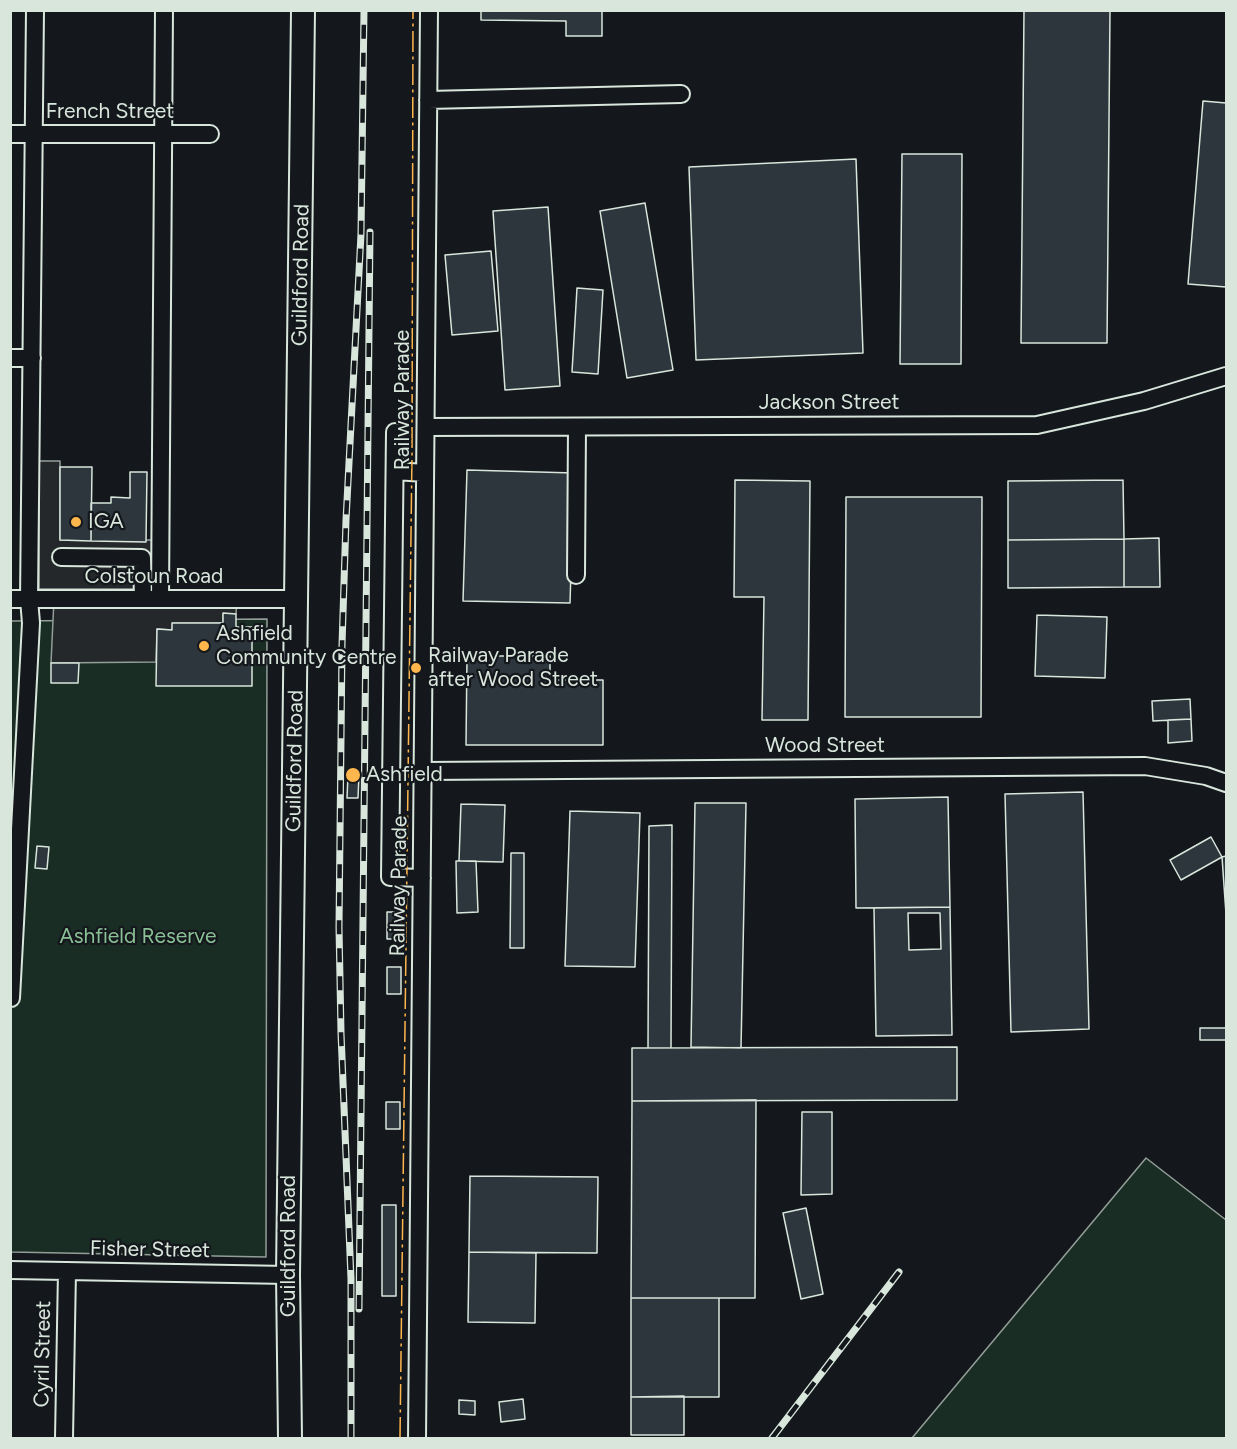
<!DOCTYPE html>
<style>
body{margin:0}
#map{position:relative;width:1237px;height:1449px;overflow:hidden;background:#14181c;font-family:Figtree,sans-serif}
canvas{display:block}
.frame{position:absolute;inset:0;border:12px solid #d8e6dc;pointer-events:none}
</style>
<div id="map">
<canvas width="1237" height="1449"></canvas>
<div class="frame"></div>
</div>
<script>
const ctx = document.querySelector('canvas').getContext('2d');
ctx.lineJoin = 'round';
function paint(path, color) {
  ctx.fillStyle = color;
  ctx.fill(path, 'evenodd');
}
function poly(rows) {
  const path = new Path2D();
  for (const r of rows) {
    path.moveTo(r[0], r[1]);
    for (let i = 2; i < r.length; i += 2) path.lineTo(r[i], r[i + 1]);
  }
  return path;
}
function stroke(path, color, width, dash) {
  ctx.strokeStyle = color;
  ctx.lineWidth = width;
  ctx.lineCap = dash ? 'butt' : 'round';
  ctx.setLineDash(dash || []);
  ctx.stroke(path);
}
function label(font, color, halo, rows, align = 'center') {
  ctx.font = font + ' Figtree,sans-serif';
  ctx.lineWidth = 4.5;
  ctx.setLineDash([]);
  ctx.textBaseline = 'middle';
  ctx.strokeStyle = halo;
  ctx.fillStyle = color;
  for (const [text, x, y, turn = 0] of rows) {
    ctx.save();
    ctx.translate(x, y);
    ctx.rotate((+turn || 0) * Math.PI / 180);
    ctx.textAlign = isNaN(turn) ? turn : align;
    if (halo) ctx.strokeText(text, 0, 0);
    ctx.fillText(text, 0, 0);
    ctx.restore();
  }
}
const green = poly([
 [267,619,266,1257,11,1252,11,621,267,619],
 [1146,1158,1226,1220,1226,1438,912,1438,1146,1158]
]);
paint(green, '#1a2d24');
stroke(green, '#939e99', 1.5);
const parking = poly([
 [39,461,60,461,60,540,152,540,151,589,39,589,39,461],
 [54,599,237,599,236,614,223,614,223,623,173,623,172,630,157,629,156,662,51,663,54,599]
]);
paint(parking, '#24282b');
stroke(parking, '#939e99', 1.5);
const building = poly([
 [481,10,602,10,602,36,566,36,566,21,481,20,481,10],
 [1024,10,1110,10,1107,343,1021,343,1024,10],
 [1203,101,1226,103,1226,287,1188,284,1203,101],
 [902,154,962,154,961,364,900,364,902,154],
 [856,159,863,353,696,360,689,167,856,159],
 [645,203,673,370,627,378,600,211,645,203],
 [548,207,560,386,505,390,493,211,548,207],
 [491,251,498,331,452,335,445,255,491,251],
 [577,288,603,290,598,374,572,372,577,288],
 [60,467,92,467,91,541,60,540,60,467],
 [467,470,574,473,570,603,463,601,467,470],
 [130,472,147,472,146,542,91,541,91,503,111,503,111,497,130,498,130,472],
 [735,480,810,481,808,720,762,720,764,597,734,597,735,480],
 [1123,480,1124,539,1008,540,1008,481,1123,480],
 [846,497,982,497,981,717,845,717,846,497],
 [1159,538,1160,587,1124,587,1124,539,1159,538],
 [1124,539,1124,587,1008,588,1008,540,1124,539],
 [223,613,236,614,236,627,252,627,252,686,156,686,157,629,172,630,172,623,223,623,223,613],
 [1037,615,1107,617,1105,678,1035,676,1037,615],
 [467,656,550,656,550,680,603,680,603,745,466,745,467,656],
 [51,663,79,663,78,683,51,683,51,663],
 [1190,699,1191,719,1153,721,1152,701,1190,699],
 [1191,719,1192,741,1168,743,1168,720,1191,719],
 [348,775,359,775,358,798,347,798,348,775],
 [1083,792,1089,1029,1011,1032,1005,794,1083,792],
 [948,797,950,907,856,908,855,799,948,797],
 [695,803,746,803,741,1048,691,1047,695,803],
 [461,804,505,805,503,862,459,861,461,804],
 [570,811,640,813,635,967,565,966,570,811],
 [672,825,671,1048,648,1048,649,826,672,825],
 [1211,837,1222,857,1181,880,1170,860,1211,837],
 [37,846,49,847,47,869,35,868,37,846],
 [511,853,524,853,524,948,510,948,511,853],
 [1226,856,1226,914,1222,857,1226,856],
 [456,861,476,861,478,912,457,913,456,861],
 [950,907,952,1035,876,1036,874,908,950,907],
 [387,912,401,912,401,939,387,939,387,912],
 [908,913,940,913,941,949,909,950,908,913],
 [387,967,401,967,401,994,387,994,387,967],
 [1200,1028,1226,1028,1226,1040,1200,1040,1200,1028],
 [957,1047,957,1100,632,1101,632,1048,957,1047],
 [756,1100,755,1298,631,1298,632,1101,756,1100],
 [386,1102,400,1102,400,1129,386,1129,386,1102],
 [802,1112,832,1112,832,1194,801,1195,802,1112],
 [470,1176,598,1177,597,1253,469,1252,470,1176],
 [382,1205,396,1205,396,1296,382,1296,382,1205],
 [806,1208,823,1294,801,1299,783,1213,806,1208],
 [469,1252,536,1253,535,1323,468,1322,469,1252],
 [631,1298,719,1298,719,1397,631,1397,631,1298],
 [684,1396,684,1435,631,1435,631,1397,684,1396],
 [523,1399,525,1419,501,1422,499,1402,523,1399],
 [459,1400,475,1401,475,1415,459,1414,459,1400]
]);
paint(building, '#2c363c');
stroke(building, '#d8e6dc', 1.5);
const minor = poly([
 [428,100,681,94],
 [10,134,210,134],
 [10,358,32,358],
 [426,427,1037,425,1144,401,1226,376],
 [395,432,390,877,422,878],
 [395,471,425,473],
 [61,557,142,558,143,599],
 [576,575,577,427],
 [10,599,297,599],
 [160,599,164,10],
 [423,771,1145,766,1206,776,1226,783],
 [11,998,31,623,29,599,35,10],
 [10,1270,288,1275],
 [64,1438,67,1271],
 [417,1438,429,10]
]);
const highway = poly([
 [290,1438,288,1275,303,10]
]);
stroke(minor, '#d8e6dc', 20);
stroke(highway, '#d8e6dc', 26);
stroke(minor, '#14181c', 16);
stroke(highway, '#14181c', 22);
const rail = poly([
 [359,1309,370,232],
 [351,1438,351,1279,341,1033,339,927,342,645,346,520,361,234,364,10],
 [772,1438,899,1272]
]);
stroke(rail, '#d8e6dc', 7);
stroke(rail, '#14181c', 4.5, [14]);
stroke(poly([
 [400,1438,412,453,413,10]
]), '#ffb74d', 1.5, [21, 4.5, 3, 4.5]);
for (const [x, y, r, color] of [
 [76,522,6,"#ffb74d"],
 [204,646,6,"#ffb74d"],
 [416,668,6,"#ffb74d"],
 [353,775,8,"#ffb74d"]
]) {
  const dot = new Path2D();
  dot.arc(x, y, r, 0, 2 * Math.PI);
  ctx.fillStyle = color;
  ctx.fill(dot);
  stroke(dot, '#14181c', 2);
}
label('21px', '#d8e6dc', '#14181c', [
 ["French Street",110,112],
 ["Guildford Road",301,275,-89],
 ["Railway Parade",403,400,-90],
 ["Jackson Street",829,403],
 ["Colstoun Road",154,577],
 ["Wood Street",825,746],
 ["Guildford Road",295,761,-89],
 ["Railway Parade",399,886,-89],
 ["Guildford Road",289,1246,-90],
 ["Fisher Street",150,1250,1],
 ["Cyril Street",43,1354,-89]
]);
label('21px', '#d8e6dc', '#14181c', [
 ["IGA",88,522],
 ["Ashfield",216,634],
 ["Community Centre",216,658],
 ["Railway Parade",428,656],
 ["after Wood Street",428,680],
 ["Ashfield",366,775]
], 'left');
label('21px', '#8ac095', '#14181c', [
 ["Ashfield Reserve",138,937]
]);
</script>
